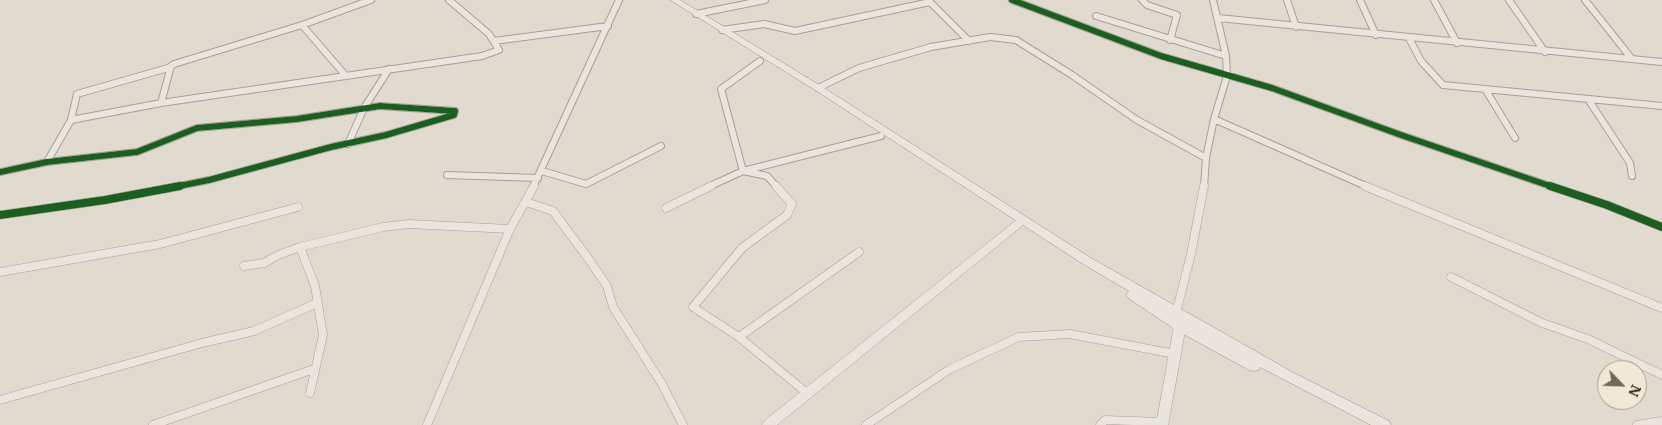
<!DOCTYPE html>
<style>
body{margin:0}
#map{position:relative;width:1662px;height:425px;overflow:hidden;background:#e1dbcf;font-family:Merriweather,serif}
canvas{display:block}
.north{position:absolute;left:1597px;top:360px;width:50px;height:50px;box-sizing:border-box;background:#f1e9d5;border:1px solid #a59d8d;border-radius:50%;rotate:114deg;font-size:14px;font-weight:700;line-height:20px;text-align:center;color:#342a20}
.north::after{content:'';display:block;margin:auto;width:18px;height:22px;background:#71685d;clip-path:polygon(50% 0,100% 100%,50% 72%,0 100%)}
</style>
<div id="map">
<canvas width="1662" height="425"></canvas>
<div class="north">N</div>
</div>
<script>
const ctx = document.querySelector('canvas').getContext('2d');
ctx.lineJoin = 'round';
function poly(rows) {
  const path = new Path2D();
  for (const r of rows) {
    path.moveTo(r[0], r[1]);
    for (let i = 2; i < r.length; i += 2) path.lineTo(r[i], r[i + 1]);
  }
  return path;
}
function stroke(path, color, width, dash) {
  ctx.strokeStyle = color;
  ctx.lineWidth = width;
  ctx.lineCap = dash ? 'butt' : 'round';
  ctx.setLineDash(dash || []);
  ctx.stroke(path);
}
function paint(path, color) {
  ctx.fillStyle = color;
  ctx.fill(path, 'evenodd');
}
const minorFar1 = poly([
 [928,0,969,41],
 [1012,0,1161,56,1272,88,1401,135,1553,187],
 [1142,0,1147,5,1177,15,1170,40],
 [1287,0,1296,27],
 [1360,0,1376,35],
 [1434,0,1457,43],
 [1509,0,1545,52],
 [1585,0,1632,59],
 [696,14,765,0],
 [1096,16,1226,56],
 [1218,18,1662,62],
 [302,25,346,76],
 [722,30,764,24,795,31,930,2],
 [1409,38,1421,61,1443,85,1662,106],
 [494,41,608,26],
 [171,66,161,103,482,56,499,50,489,34,449,0],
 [818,88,859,68,931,47,990,37,1016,40,1072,75,1137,120,1206,158],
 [1485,89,1515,138],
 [1588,99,1630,163,1632,176],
 [1214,119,1368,187],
 [71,120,161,103],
 [348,144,364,108,389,69],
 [47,162,71,120,77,94,168,68,174,64,302,25,371,0],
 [542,171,586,184,661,146],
 [743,171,767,176,777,187],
 [743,171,721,89,760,61],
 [0,172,47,162,137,152,197,128,297,119,380,106,455,111,454,115,386,135,331,147,209,180,174,187],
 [447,175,538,178],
 [533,187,619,0],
 [708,187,743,171,881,136],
 [1204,187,1206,158,1214,119,1227,76,1226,56,1213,0]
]);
const minor = poly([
 [776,186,792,204,787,215,742,248,693,307,739,337,807,393],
 [1365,186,1662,308],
 [1550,186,1607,205,1662,227],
 [526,202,553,211,590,261,607,286,613,307,662,384,683,425],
 [666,208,711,186],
 [0,215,105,200,180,186],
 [300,247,315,286,323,335,310,393],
 [244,266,264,263,278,255,300,247,383,227,409,224,510,229],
 [0,272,160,244,298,207],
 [1451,277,1542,323,1588,339,1662,375],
 [1176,313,1191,254,1204,186],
 [739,337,859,252],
 [0,400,202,343,254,331,317,303],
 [153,425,314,369],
 [427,425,510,229,534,186],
 [866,425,950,369,1019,337,1070,334,1175,354],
 [1100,425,1105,420,1162,422],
 [1637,425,1662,421]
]);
const tertiary = poly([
 [1023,216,1027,218,1028,220,1027,222,777,425,762,425,764,421,1019,218,1023,216],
 [1180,322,1184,323,1186,326,1168,425,1156,425,1174,326,1176,323,1180,322]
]);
const secondary = poly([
 [670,0,680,0,821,86,1091,258,1294,373,1389,421,1391,425,1371,425,1260,367,1259,370,1254,371,1249,370,1176,330,1128,298,1126,295,1129,291,1083,264,815,90,670,0]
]);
stroke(minorFar1, '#a6a097', 8);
stroke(minor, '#a6a097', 9);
stroke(tertiary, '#a6a097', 1);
stroke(secondary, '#969087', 1);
stroke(minorFar1, '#eae6df', 6);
stroke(minor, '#eae6df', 8);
paint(tertiary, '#eae6df');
paint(secondary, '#eae6df');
stroke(poly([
 [1012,0,1161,56,1272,88,1401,135,1553,187],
 [0,172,47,162,137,152,197,128,297,119,380,106,455,111,454,115,386,135,331,147,209,180,174,187]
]), '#1b5e20', 6);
stroke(poly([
 [1550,186,1607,205,1662,227],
 [0,215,105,200,180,186]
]), '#1b5e20', 8);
</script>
